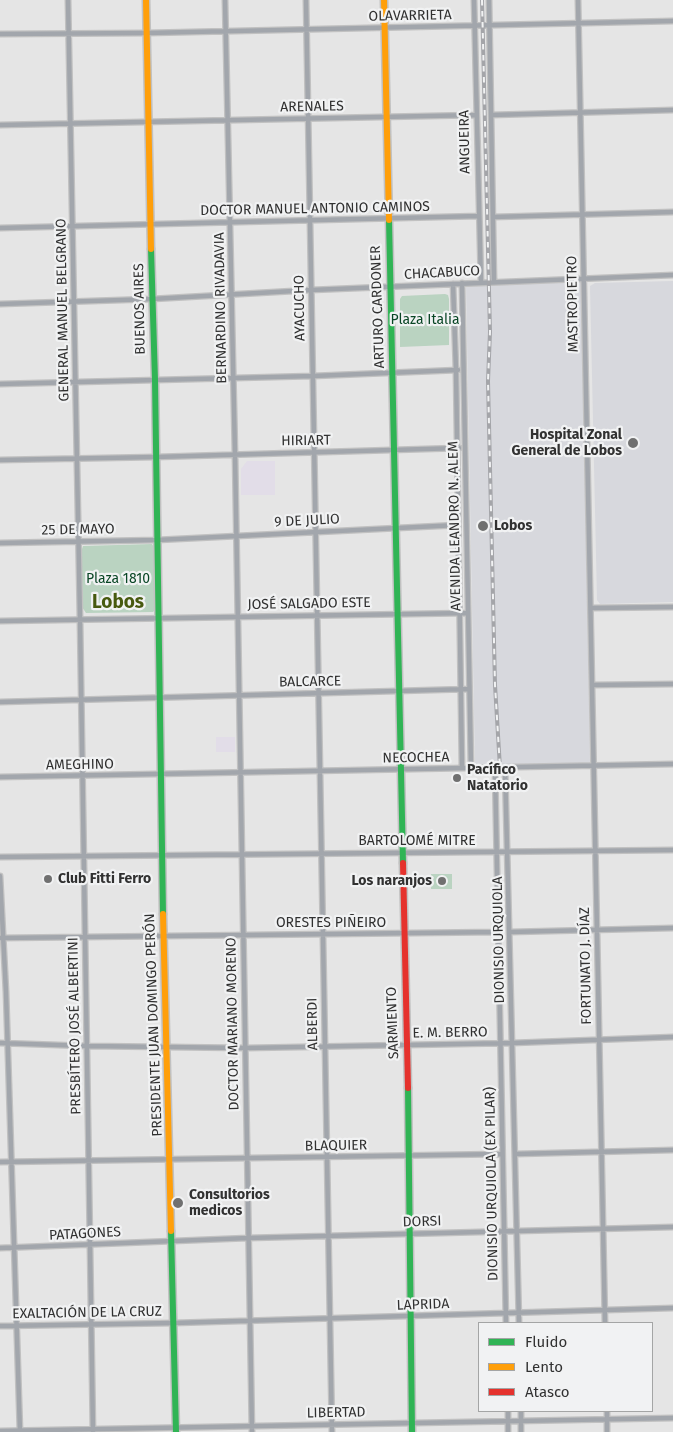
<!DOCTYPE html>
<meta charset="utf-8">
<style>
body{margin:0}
#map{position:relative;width:673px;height:1432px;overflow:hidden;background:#e5e5e5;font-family:"Fira Sans",sans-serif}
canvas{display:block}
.legend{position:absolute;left:478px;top:1322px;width:175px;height:90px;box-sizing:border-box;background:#f1f2f3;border:1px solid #a4a5a5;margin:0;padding:6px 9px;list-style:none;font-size:15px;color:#313131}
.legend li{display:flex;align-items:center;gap:10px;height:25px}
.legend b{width:25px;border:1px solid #a4a5a5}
</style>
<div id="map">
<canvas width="673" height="1432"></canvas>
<ul class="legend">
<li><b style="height:6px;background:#30b455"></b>Fluido</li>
<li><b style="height:6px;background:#ff9f0a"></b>Lento</li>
<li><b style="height:6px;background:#e5322d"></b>Atasco</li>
</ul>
</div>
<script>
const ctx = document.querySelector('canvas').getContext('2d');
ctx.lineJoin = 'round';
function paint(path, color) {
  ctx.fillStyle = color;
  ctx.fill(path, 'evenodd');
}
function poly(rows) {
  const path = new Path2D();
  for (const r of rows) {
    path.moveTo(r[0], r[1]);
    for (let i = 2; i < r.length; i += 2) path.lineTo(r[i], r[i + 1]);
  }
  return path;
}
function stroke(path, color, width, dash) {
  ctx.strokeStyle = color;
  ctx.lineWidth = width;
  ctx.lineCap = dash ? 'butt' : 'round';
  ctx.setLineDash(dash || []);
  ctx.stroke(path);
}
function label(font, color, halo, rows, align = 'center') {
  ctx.font = font + ' "Fira Sans",sans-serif';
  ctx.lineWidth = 4.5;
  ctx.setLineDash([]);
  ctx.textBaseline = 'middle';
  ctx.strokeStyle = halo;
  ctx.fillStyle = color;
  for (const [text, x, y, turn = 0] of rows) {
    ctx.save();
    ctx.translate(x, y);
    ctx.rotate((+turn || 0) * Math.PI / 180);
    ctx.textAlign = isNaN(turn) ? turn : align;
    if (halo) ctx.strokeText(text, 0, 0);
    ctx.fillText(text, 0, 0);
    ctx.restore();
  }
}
paint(poly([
 [581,281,590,763,475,765,466,286],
 [673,281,673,602,600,604,597,600,590,286,595,283]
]), '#d7d8dd');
paint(poly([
 [247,461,275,461,275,495,241,495,241,469],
 [216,737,235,737,235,752,216,752]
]), '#e2dde8');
paint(poly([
 [445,294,448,295,449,299,449,345,400,347,400,299,402,296],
 [152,544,155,549,155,610,153,612,86,613,82,607,81,552,83,546],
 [431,874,452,874,452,889,431,889]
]), '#bad3c1');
const street = poly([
 [68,0,80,619,93,1432],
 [225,0,235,454,252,1432],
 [306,0,332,1432],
 [474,0,481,283],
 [489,0,494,282],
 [578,0,605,1323],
 [0,34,147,33,673,21],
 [491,115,673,110],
 [0,125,476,115],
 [493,217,673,212],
 [0,228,479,216],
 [462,283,471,768],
 [453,284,456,370,462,768],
 [0,304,152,299,311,290,673,275],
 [0,384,313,376,458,370],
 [0,460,156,457,459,448],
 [0,543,157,540,458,525],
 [591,608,673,607],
 [0,621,468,613],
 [592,685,673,684],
 [0,702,469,689],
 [495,768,506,1323],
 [505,768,519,1323],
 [0,777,673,764],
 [0,857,673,850],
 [0,876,6,992,20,1432],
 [510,932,673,928],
 [0,938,498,932],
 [0,1043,87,1046,246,1048,512,1043,673,1037],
 [515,1154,673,1150],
 [0,1162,502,1154],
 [0,1248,248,1238,673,1227],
 [0,1326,174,1323,673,1308],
 [508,1411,508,1432],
 [521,1411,521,1432],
 [607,1411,607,1432],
 [0,1431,673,1418]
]);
const fast = poly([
 [389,220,403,863],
 [151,249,155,380,163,914],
 [408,1088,412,1432],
 [171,1231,176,1432]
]);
const slow = poly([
 [146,0,151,249],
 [384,0,389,220],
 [163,914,171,1231]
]);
const jam = poly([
 [403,863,408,1088]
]);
stroke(street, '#c1c1c1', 7);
stroke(fast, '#c1c1c1', 9);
stroke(slow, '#c1c1c1', 9);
stroke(jam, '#c1c1c1', 9);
stroke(street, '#a2a6ac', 4.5);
stroke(fast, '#30b455', 6);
stroke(slow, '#ff9f0a', 6);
stroke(jam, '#e5322d', 6);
const rail = poly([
 [482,0,490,332,488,381,495,685,500,768]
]);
stroke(rail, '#a4a5a9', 4);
stroke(rail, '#f1f2f3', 2, [5.5]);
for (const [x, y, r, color] of [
 [633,443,6,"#707070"],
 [483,526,6,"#707070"],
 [457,778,5,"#707070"],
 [48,879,5,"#707070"],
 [442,881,5,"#707070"],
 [178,1203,6,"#707070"]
]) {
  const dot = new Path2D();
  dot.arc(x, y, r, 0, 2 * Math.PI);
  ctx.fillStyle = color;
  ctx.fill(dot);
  stroke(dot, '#f1f2f3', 2);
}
label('14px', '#313131', '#f1f2f3', [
 ["OLAVARRIETA",410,16,-1],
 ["ARENALES",312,107,-1],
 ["ANGUEIRA",465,142,-91],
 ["DOCTOR MANUEL ANTONIO CAMINOS",315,209,-1],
 ["CHACABUCO",442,273,-3],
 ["MASTROPIETRO",573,304,-91],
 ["ARTURO CARDONER",378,307,-92],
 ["BERNARDINO RIVADAVIA",221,308,-91],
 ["AYACUCHO",300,308,-91],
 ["BUENOS AIRES",140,309,-91],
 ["GENERAL MANUEL BELGRANO",63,310,-91],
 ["HIRIART",306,441,-1],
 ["9 DE JULIO",307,521,-3],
 ["AVENIDA LEANDRO N. ALEM",455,526,-91],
 ["25 DE MAYO",78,530,-1],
 ["JOSÉ SALGADO ESTE",309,604,-1],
 ["BALCARCE",310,682,-1],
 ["NECOCHEA",416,758,-1],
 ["AMEGHINO",80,765,-1],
 ["BARTOLOMÉ MITRE",417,841],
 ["ORESTES PIÑEIRO",331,923],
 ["DIONISIO URQUIOLA",499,940,-91],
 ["FORTUNATO J. DÍAZ",586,966,-91],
 ["SARMIENTO",393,1023,-92],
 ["DOCTOR MARIANO MORENO",233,1024,-91],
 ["ALBERDI",313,1024,-91],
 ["PRESIDENTE JUAN DOMINGO PERÓN",154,1025,-92],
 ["PRESBÍTERO JOSÉ ALBERTINI",75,1026,-91],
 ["E. M. BERRO",450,1033,-1],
 ["BLAQUIER",336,1146,-1],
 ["DIONISIO URQUIOLA (EX PILAR)",492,1184,-91],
 ["DORSI",422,1222,-2],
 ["PATAGONES",85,1234,-3],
 ["LAPRIDA",423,1305,-2],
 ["EXALTACIÓN DE LA CRUZ",87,1313,-1],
 ["LIBERTAD",336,1413,-1]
]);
label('14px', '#094625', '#f1f2f3', [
 ["Plaza Italia",425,320],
 ["Plaza 1810",118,579]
]);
label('bold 14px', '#313131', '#f1f2f3', [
 ["Hospital Zonal",622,435,"right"],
 ["General de Lobos",622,451,"right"],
 ["Lobos",494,526],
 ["Pacífico",467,770],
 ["Natatorio",467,786],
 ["Club Fitti Ferro",58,879],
 ["Los naranjos",432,881,"right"],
 ["Consultorios",189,1195],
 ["medicos",189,1211]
], 'left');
label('bold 19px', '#475a0f', '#f1f2f3', [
 ["Lobos",118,603]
]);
</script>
